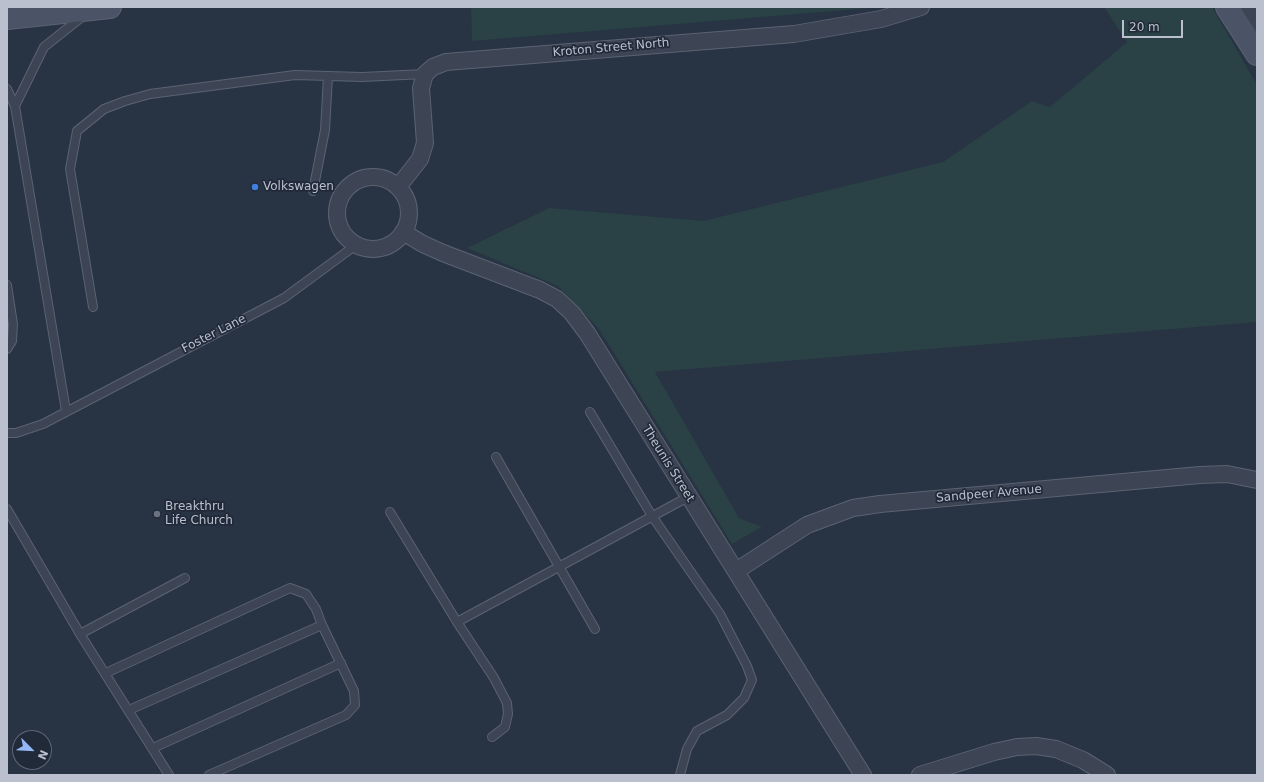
<!DOCTYPE html>
<style>
body{margin:0}
#map{position:relative;width:1264px;height:782px;overflow:hidden;background:#283344;font-family:"DejaVu Sans",sans-serif}
canvas{display:block}
.frame{position:absolute;inset:0;border:8px solid #bac0cd;pointer-events:none}
.north{position:absolute;left:12px;top:730px;width:40px;height:40px;box-sizing:border-box;background:#212a39;border:1px solid #5e6674;border-radius:50%;rotate:114deg;font-size:11px;font-weight:700;line-height:16px;text-align:center;color:#bac0cd}
.north::after{content:'';display:block;margin:auto;width:14px;height:18px;background:#95b6f7;clip-path:polygon(50% 0,100% 100%,50% 72%,0 100%)}
.scale{position:absolute;left:1122px;top:20px;width:61px;height:18px;box-sizing:border-box;border:2px solid #bac0cd;border-top:0;padding-left:5px;font-size:12px;line-height:14px;white-space:nowrap;color:#bac0cd;-webkit-text-stroke:3px #212a39;paint-order:stroke}
</style>
<div id="map">
<canvas width="1264" height="782"></canvas>
<div class="frame"></div>
<div class="north">N</div>
<div class="scale">20 m</div>
</div>
<script>
const ctx = document.querySelector('canvas').getContext('2d');
ctx.lineJoin = 'round';
function paint(path, color) {
  ctx.fillStyle = color;
  ctx.fill(path, 'evenodd');
}
function poly(rows) {
  const path = new Path2D();
  for (const r of rows) {
    if (r.length === 3) {
      path.moveTo(r[0] + r[2], r[1]);
      path.arc(r[0], r[1], r[2], 0, 2 * Math.PI);
      continue;
    }
    path.moveTo(r[0], r[1]);
    for (let i = 2; i < r.length; i += 2) path.lineTo(r[i], r[i + 1]);
  }
  return path;
}
function stroke(path, color, width, dash) {
  ctx.strokeStyle = color;
  ctx.lineWidth = width;
  ctx.lineCap = dash ? 'butt' : 'round';
  ctx.setLineDash(dash || []);
  ctx.stroke(path);
}
function label(font, color, halo, rows, align = 'center') {
  ctx.font = font + ' "DejaVu Sans",sans-serif';
  ctx.lineWidth = 3.5;
  ctx.setLineDash([]);
  ctx.textBaseline = 'middle';
  ctx.strokeStyle = halo;
  ctx.fillStyle = color;
  for (const [text, x, y, turn = 0] of rows) {
    ctx.save();
    ctx.translate(x, y);
    ctx.rotate((+turn || 0) * Math.PI / 180);
    ctx.textAlign = isNaN(turn) ? turn : align;
    if (halo) ctx.strokeText(text, 0, 0);
    ctx.fillText(text, 0, 0);
    ctx.restore();
  }
}
paint(poly([
 [471,7,882,7,472,41],
 [1104,7,1212,7,1257,85,1257,322,655,372,739,518,762,527,732,544,599,329,558,286,467,248,549,208,703,221,943,162,1032,101,1050,107,1127,42]
]), '#2a4145');
const service = poly([
 [7,89,15,106,66,411],
 [15,106,44,47,83,16],
 [313,191,325,130,328,76],
 [7,285,13,324,12,341,7,349],
 [93,307,70,169,77,131,104,109,125,101,150,94,295,75,362,77,425,74],
 [590,412,652,516,720,614,747,666,752,680,744,698,727,715,697,731,687,749,680,775],
 [7,433,16,433,43,424,284,298,356,245],
 [496,457,595,629],
 [7,509,80,634,169,775],
 [390,512,457,622,494,678,507,703,508,714,505,727,492,737],
 [457,622,688,497],
 [80,634,185,578],
 [106,673,290,588,306,594,316,609,322,625,354,691,355,705,346,715,209,775],
 [129,710,322,625],
 [153,748,341,663]
]);
const minor = poly([
 [373,213,36],
 [398,187,420,159,425,143,421,88,425,74,433,67,446,62,794,34,881,19,921,7],
 [403,232,423,244,443,253,540,290,557,299,572,313,587,333,863,775],
 [736,571,807,525,853,508,880,504,1200,475,1227,474,1257,480],
 [920,775,994,752,1017,747,1036,746,1056,749,1083,760,1107,775]
]);
const tertiary = poly([
 [1244,7,1257,33]
]);
const secondary = poly([
 [1227,7,1257,54],
 [7,18,110,7]
]);
stroke(service, '#5b6371', 10);
stroke(minor, '#5b6371', 18);
stroke(tertiary, '#5b6371', 22);
stroke(secondary, '#5b6371', 24);
stroke(service, '#3d4554', 8);
stroke(minor, '#3d4554', 16);
stroke(tertiary, '#3d4554', 20);
stroke(secondary, '#4b5467', 22);
for (const [x, y, r, color] of [
 [255,187,4,"#3f7fe0"],
 [157,514,4,"#6b7280"]
]) {
  const dot = new Path2D();
  dot.arc(x, y, r, 0, 2 * Math.PI);
  ctx.fillStyle = color;
  ctx.fill(dot);
  stroke(dot, '#212a39', 1.5);
}
label('12px', '#bac0cd', '#212a39', [
 ["Kroton Street North",611,48,-5],
 ["Foster Lane",214,334,-27],
 ["Theunis Street",668,464,58],
 ["Sandpeer Avenue",989,494,-5]
]);
label('12px', '#bac0cd', '#212a39', [
 ["Volkswagen",263,187],
 ["Breakthru",165,507],
 ["Life Church",165,521]
], 'left');
</script>
